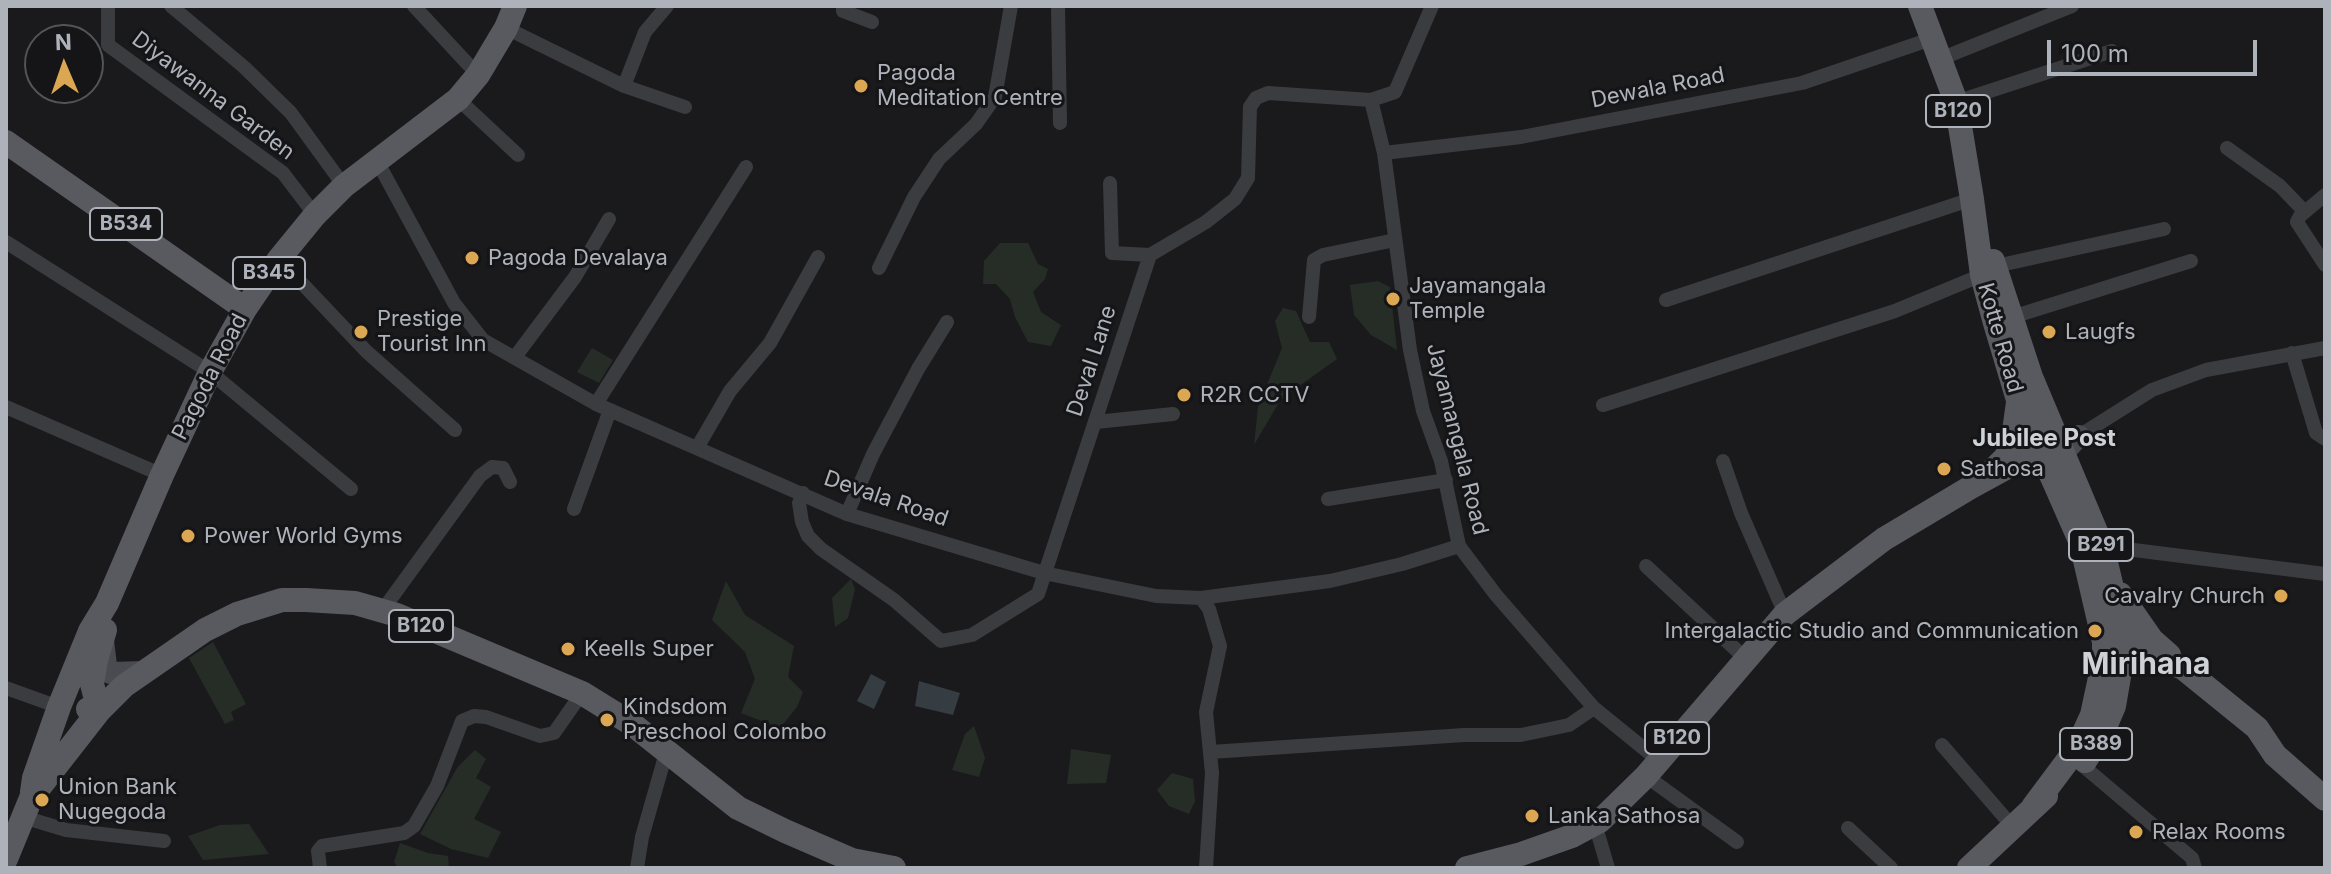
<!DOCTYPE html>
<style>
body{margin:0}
#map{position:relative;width:2331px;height:874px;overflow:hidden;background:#1a1a1c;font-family:Inter,sans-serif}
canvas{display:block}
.frame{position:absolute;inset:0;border:8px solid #aeb2ba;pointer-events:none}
.north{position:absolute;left:24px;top:24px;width:80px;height:80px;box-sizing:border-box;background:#151517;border:2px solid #525458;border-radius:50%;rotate:358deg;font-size:22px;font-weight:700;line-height:32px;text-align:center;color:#aeb2ba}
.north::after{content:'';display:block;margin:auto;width:28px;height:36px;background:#dca752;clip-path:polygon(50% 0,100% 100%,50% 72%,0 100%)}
.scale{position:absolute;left:2047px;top:40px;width:210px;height:36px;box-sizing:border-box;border:4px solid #aeb2ba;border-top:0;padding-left:10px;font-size:24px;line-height:28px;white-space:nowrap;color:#aeb2ba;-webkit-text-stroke:6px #151517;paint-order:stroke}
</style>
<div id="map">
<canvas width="2331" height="874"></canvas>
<div class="frame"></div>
<div class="north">N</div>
<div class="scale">100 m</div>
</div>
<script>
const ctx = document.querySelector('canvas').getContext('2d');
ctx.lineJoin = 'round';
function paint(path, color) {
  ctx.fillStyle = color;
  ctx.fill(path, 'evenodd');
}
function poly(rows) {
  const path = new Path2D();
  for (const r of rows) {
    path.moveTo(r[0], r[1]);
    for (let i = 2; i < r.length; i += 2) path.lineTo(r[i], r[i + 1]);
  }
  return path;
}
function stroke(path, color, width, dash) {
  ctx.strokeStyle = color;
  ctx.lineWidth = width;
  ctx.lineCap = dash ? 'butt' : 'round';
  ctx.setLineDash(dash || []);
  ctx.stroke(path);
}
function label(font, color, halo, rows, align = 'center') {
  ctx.font = font + ' Inter,sans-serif';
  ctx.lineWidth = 6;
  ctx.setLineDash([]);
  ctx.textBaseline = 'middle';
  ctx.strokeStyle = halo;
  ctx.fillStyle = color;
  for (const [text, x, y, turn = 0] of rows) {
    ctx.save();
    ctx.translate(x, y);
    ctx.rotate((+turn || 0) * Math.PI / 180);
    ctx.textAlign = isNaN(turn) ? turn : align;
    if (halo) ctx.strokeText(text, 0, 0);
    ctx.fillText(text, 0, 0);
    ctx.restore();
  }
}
paint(poly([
 [1000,243,1028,243,1038,264,1048,269,1045,279,1033,292,1041,312,1061,325,1051,346,1028,342,1015,317,1010,299,996,284,983,284,984,261],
 [1378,281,1390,287,1397,350,1371,335,1354,315,1350,285],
 [1283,308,1296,311,1310,342,1329,342,1337,359,1281,399,1254,445,1258,407,1282,348,1275,321],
 [592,348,613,360,599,383,577,372],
 [851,579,855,589,848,618,835,627,832,598],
 [726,581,745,615,794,646,788,677,803,692,797,707,780,728,741,713,755,679,745,652,712,620],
 [213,642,246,704,231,712,234,720,225,724,189,658],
 [974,726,985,758,979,777,952,770,965,734],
 [1071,749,1111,755,1106,783,1067,784],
 [475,750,486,759,476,778,491,787,474,819,501,832,488,858,451,849,420,834,457,768],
 [1172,773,1193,779,1195,801,1189,814,1169,806,1157,790],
 [249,824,269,854,203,860,188,836,220,825],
 [400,843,428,853,448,856,449,868,398,868,394,862]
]), '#262d27');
paint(poly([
 [871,674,886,682,874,709,857,701],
 [919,681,960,693,953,715,915,706]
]), '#353d43');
stroke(poly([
 [108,6,108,45,283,173,315,215],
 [171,6,244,67,291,113,344,186],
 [414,6,478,75],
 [843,6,843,11,872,22],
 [1058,6,1060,123],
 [506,28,624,86,685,107],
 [1940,59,2072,6],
 [624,86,645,32,667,6],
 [458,99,518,155],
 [1371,100,1384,153,1410,350,1423,411,1441,461,1459,546,1496,595,1594,708,1658,760],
 [1956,102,2112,51],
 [2227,148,2280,186,2305,212],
 [1384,153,1521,137,1802,83,1934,38],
 [376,159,454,303,483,340,596,404,847,514,1044,573,1156,596,1201,598,1330,581,1402,564,1459,546],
 [1110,183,1112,253,1150,255],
 [2325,195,2300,216,2297,222,2325,265],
 [6,242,210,372,351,489],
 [279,259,366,351,455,430],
 [1996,266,2164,229],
 [879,268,914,197,939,159,976,124,995,97,1011,6],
 [1666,300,1972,199],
 [1309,317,1314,260,1323,255,1395,240],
 [2012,317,2191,261],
 [2292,353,2316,433,2325,439],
 [515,357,575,277,609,219],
 [596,404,746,167],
 [1603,405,1895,311,1982,275],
 [6,407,162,475],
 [1096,422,1173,414],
 [2079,436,2152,390,2206,370,2325,348],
 [697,448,730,391,770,343,818,257],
 [1723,461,1741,513,1785,614],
 [803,493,799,503,802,522,808,536,821,549,894,600,941,641,972,635,1038,594,1150,255,1206,222,1235,199,1248,178,1250,107,1256,98,1268,93,1371,100,1395,92,1432,6],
 [1328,499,1446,480],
 [574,509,610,410],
 [847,514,873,454,918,369,947,322],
 [2102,546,2325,574],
 [1646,566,1745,658],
 [1201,598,1209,609,1220,646,1206,712,1212,773,1206,868],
 [382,611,480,476,492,467,503,468,510,482],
 [6,688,59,707],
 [1942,745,2012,826],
 [1211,752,1464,735,1521,735,1569,725,1594,708],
 [2082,765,2192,858,2195,868],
 [1646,776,1737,842],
 [23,817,66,830,164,841],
 [1595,824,1608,868],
 [1848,828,1891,868],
 [320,868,318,851,322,846,404,833,414,826,437,786,462,721,474,716,486,717,540,736,554,733,582,693],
 [637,868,642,837,666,753]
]), '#3b3c40', 14);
stroke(poly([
 [2063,453,2079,436],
 [103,640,106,666,111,673,143,672]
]), '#4a4b50', 22);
stroke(poly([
 [1920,6,1956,102,1972,199,1982,275,1995,323,2018,400,2081,543,2104,642,2104,659,2092,715,2077,748,2033,807],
 [6,142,245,309],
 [1993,261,2031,377,2102,546,2125,642,2114,706,2102,734,2085,761],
 [1993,470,2005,458,2012,446,2018,402],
 [2120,594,2152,640,2169,655],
 [2109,642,2125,642,2183,668,2257,728,2275,755,2325,799],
 [88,709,99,711,92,684,96,660,105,630],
 [32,792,34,778,59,707,90,631,107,603,162,475,210,372,245,309,279,259,315,215,344,186,458,99,478,75,506,28,515,6],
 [6,859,31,798,99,711,124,686,205,630,237,614,282,600,306,600,355,603,397,615,582,693,632,724,738,808,785,831,852,860,894,868],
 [1467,868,1521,854,1572,836,1600,821,1646,776,1785,614,1884,539,1971,487,2057,440],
 [1969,868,2046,796]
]), '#585a5f', 24);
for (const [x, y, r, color] of [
 [861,86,8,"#dca752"],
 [472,258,8,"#dca752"],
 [1393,299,8,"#dca752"],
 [361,332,8,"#dca752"],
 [2049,332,8,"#dca752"],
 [1184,395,8,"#dca752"],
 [1944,469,8,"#dca752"],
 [188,536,8,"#dca752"],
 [2281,596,8,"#dca752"],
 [2095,631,8,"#dca752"],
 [568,649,8,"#dca752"],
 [607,720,8,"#dca752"],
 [42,800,8,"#dca752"],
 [1532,816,8,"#dca752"],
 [2136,832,8,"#dca752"]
]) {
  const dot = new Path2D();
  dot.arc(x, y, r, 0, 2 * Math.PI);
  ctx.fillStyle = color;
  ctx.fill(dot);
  stroke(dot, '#151517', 3);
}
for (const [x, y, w] of [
 [1958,111,64],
 [126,224,72],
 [269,273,72],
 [2101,545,64],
 [421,626,64],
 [1677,738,64],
 [2096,744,72]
]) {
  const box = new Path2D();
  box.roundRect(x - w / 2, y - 16, w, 32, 6);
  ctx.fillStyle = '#151517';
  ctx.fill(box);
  stroke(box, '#aeb2ba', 2);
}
label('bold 20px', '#aeb2ba', null, [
 ["B120",1958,111],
 ["B534",126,224],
 ["B345",269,273],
 ["B291",2101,545],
 ["B120",421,626],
 ["B120",1677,738],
 ["B389",2096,744]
]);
label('22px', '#aeb2ba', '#151517', [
 ["Pagoda",877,73],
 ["Meditation Centre",877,98],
 ["Pagoda Devalaya",488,258],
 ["Jayamangala",1409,286],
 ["Temple",1409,311],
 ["Prestige",377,319],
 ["Tourist Inn",377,344],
 ["Laugfs",2065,332],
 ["R2R CCTV",1200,395],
 ["Sathosa",1960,469],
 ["Power World Gyms",204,536],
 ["Cavalry Church",2265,596,"right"],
 ["Intergalactic Studio and Communication",2079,631,"right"],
 ["Keells Super",584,649],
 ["Kindsdom",623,707],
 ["Preschool Colombo",623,732],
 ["Union Bank",58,787],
 ["Nugegoda",58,812],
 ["Lanka Sathosa",1548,816],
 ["Relax Rooms",2152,832]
], 'left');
label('22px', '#aeb2ba', '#151517', [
 ["Dewala Road",1658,88,-11],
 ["Diyawanna Garden",213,96,37],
 ["Kotte Road",2000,338,74],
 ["Deval Lane",1092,361,-72],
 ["Pagoda Road",210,377,-63],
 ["Jayamangala Road",1457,439,76],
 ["Devala Road",886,499,19]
]);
label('bold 24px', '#ced1d6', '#151517', [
 ["Jubilee Post",2044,439]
]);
label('bold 30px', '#ced1d6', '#151517', [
 ["Mirihana",2146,665]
]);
</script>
